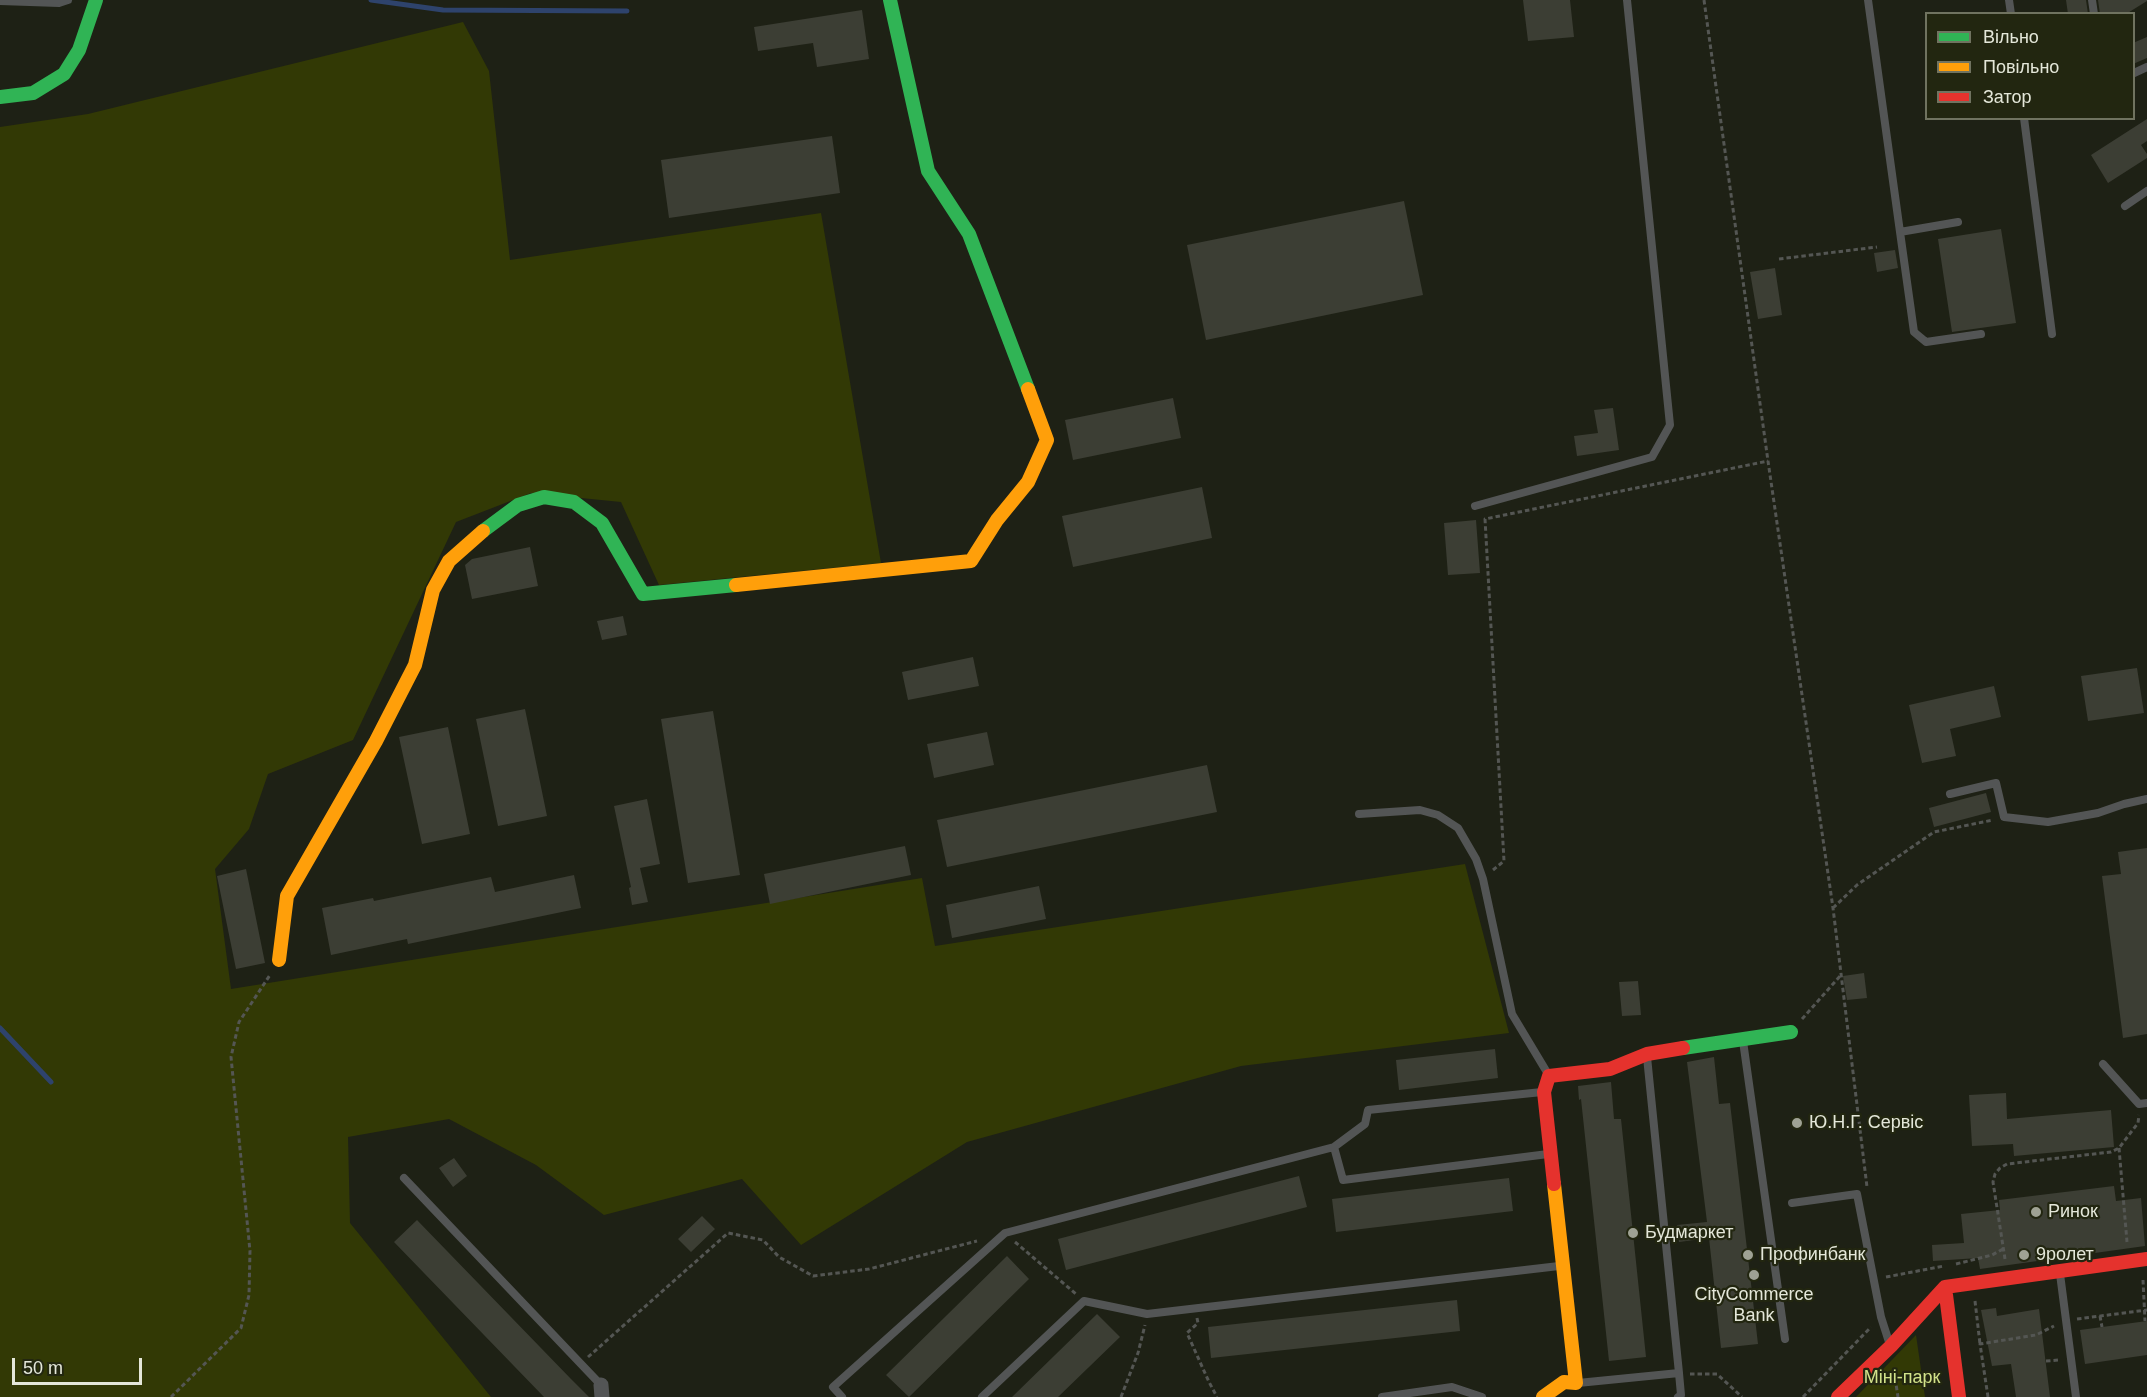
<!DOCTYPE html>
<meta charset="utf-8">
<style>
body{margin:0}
#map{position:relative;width:2147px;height:1397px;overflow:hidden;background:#1e2115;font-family:Helvetica,sans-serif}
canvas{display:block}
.legend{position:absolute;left:1925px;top:12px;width:210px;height:108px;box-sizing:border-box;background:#222610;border:2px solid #707360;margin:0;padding:8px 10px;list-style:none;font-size:18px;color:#e4e7d9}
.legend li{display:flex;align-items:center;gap:12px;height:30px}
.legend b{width:30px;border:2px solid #707360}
.scale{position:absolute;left:12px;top:1358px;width:130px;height:27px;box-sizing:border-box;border:3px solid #e4e7d9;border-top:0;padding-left:8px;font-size:18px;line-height:21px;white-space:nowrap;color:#e4e7d9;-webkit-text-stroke:4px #222610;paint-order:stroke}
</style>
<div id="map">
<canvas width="2147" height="1397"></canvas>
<ul class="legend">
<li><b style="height:8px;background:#30b455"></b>Вільно</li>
<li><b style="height:8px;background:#ff9f0a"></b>Повільно</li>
<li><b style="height:8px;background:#e5322d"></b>Затор</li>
</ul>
<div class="scale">50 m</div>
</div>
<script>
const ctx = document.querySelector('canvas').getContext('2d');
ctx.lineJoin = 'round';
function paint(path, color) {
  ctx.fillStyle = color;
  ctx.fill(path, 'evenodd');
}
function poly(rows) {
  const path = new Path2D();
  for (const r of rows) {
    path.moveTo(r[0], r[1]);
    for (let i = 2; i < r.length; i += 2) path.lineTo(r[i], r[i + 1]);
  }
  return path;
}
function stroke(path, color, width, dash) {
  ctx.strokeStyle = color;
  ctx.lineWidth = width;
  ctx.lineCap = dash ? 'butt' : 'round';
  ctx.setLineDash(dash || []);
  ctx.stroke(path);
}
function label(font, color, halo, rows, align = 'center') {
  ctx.font = font + ' Helvetica,sans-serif';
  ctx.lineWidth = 4.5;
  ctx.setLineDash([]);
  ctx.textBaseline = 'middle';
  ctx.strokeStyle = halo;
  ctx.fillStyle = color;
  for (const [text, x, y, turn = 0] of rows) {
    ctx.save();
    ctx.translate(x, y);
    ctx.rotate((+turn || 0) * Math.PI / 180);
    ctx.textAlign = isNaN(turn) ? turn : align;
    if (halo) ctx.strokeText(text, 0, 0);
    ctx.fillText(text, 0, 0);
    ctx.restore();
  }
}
paint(poly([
 [463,22,489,71,510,260,821,213,881,563,659,585,621,502,531,493,456,522,353,740,268,774,249,829,215,869,231,989,922,878,935,946,1465,864,1509,1033,1241,1066,967,1142,801,1245,742,1179,604,1215,536,1165,449,1119,348,1137,350,1223,491,1397,0,1397,0,127,88,114],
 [1916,1335,1925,1397,1856,1397,1889,1363]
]), '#323905');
stroke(poly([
 [371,0,443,10,627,11],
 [0,1028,51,1082]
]), '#2e436c', 5);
paint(poly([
 [1523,0,1570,0,1574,37,1528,41],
 [2066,0,2086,0,2088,14,2068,14],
 [2098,0,2147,0,2147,1,2126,14,2100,14],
 [862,10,869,59,817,67,813,43,758,51,754,27],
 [2147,37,2147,58,2133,64,2133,43],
 [2147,119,2147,141,2141,145,2147,154,2147,158,2108,183,2091,155],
 [832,136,840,193,669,218,661,160],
 [1404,201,1423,295,1206,340,1187,245],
 [2001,229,2016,323,1952,332,1938,239],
 [1895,250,1898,268,1877,272,1874,253],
 [1775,268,1782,315,1758,319,1750,272],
 [1173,398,1181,438,1073,460,1065,420],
 [1613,408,1619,450,1577,456,1574,436,1598,433,1594,410],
 [1202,487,1212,538,1073,567,1062,516],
 [1476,520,1480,573,1448,575,1444,523],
 [530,547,538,586,472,599,465,565,472,559],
 [623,616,627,635,602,640,597,621],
 [973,657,979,686,908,700,902,672],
 [2137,668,2144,713,2088,721,2081,676],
 [1994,686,2001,717,1950,729,1956,756,1922,763,1909,705],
 [525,709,547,816,498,826,476,719],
 [713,711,740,875,688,883,661,719],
 [448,727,470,834,422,844,399,737],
 [987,732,994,765,934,778,927,744],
 [1207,765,1217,812,947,867,937,820],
 [1986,793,1991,812,1934,827,1929,808],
 [647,799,660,864,640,868,648,902,632,905,629,888,631,887,614,806],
 [905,846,911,875,770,904,764,874],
 [2147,848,2147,1034,2123,1038,2102,876,2121,874,2118,852],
 [246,869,265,963,236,969,217,876],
 [574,875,581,908,408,944,407,939,331,955,322,908,373,898,374,901,491,877,495,892],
 [1039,886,1046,919,952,938,946,905],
 [1864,973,1867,998,1847,1000,1843,976],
 [1638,981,1641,1015,1622,1016,1619,982],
 [1495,1049,1498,1078,1399,1090,1396,1060],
 [1714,1057,1719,1104,1730,1103,1758,1344,1721,1348,1709,1238,1679,1242,1677,1225,1707,1222,1687,1062],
 [1611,1082,1614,1119,1621,1119,1646,1357,1609,1361,1581,1099,1579,1100,1578,1086],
 [2006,1093,2007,1119,2111,1110,2114,1147,2014,1156,2013,1144,1972,1146,1969,1095],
 [454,1158,467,1176,453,1187,439,1168],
 [1299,1176,1307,1207,1066,1270,1058,1239],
 [1509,1178,1513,1211,1336,1232,1332,1199],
 [2114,1186,2116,1201,2141,1198,2145,1246,1980,1269,1978,1258,1933,1261,1932,1245,1964,1243,1961,1214,2000,1210,1999,1200],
 [702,1216,715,1229,691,1252,678,1239],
 [417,1220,571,1379,589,1397,544,1397,394,1242],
 [1007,1256,1029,1279,909,1397,886,1375],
 [1457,1300,1460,1331,1211,1358,1208,1327],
 [1996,1308,1997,1316,2039,1309,2050,1397,2016,1397,2011,1364,1992,1366,1981,1310],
 [1097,1314,1120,1337,1058,1397,1012,1397],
 [2147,1321,2147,1355,2085,1364,2080,1330]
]), '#3c3e34');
stroke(poly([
 [1704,0,1768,461,1833,908,1867,1187],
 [1779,259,1877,247],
 [1493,870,1504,861,1485,519,1768,461],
 [1833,908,1857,885,1934,832,1993,820],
 [1802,1019,1841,975],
 [2119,1148,2127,1242],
 [1015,1242,1076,1294],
 [2005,1259,1993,1182,1995,1174,2000,1168,2007,1164,2111,1152,2119,1148,2138,1123,2139,1115],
 [1956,1264,1992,1255,2003,1249],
 [1886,1277,1944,1266],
 [2143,1280,2145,1321],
 [1975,1301,1980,1344],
 [2100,1316,2102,1327],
 [1197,1318,1198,1323,1187,1333,1209,1382,1217,1397],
 [2077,1319,2147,1310],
 [588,1357,728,1233,763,1240,779,1257,813,1276,869,1269,977,1241],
 [2046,1361,2059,1360],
 [1894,1371,1898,1397],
 [1690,1374,1717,1374,1742,1397],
 [171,1397,241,1328,249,1295,250,1251,231,1057,239,1022,270,975],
 [1121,1397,1138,1353,1145,1325],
 [1803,1397,1871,1327],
 [1988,1397,1980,1344,2036,1335,2054,1326]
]), '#545653', 3, [4.5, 3]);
stroke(poly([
 [1868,0,1900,232,1958,222],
 [2009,0,2011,14],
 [2092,0,2094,14],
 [0,1,59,3,68,0],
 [2134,73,2147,67],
 [2024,118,2052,334],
 [2125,206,2147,191],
 [1900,232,1914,332,1926,342,1981,334],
 [1475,506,1652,457,1670,425,1627,0],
 [1950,794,1996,783,2004,817,2048,822,2098,813,2124,804,2147,799],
 [1359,814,1420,810,1438,815,1458,828,1476,859,1483,879,1512,1014,1548,1074],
 [1743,1041,1785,1339],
 [2103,1064,2139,1104,2147,1103],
 [1334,1147,1365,1124,1368,1110,1542,1092],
 [404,1178,601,1385],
 [1792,1203,1857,1194,1881,1317,1889,1342],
 [2060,1274,2076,1397],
 [1578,1383,1679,1373,1647,1057],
 [842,1397,833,1387,1005,1233,1334,1147,1343,1180,1548,1154],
 [982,1397,1084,1301,1147,1314,1559,1266],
 [1382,1397,1452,1387,1482,1397],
 [1678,1397,1681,1395,1679,1373]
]), '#535555', 8);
stroke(poly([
 [601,1385,602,1397]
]), '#535555', 15);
stroke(poly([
 [890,0,928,171,969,234,1028,389],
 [0,97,33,93,64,74,79,50,96,0],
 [483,531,518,505,544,497,574,502,602,523,643,594,736,585],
 [1683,1048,1791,1032]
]), '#30b455', 14);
stroke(poly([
 [736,585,971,561,997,520,1028,482,1047,440,1028,389],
 [279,960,287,896,376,741,415,665,433,590,449,561,483,531],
 [1543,1397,1564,1382,1576,1383,1554,1184]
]), '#ff9f0a', 14);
stroke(poly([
 [1554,1184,1544,1092,1549,1076,1610,1069,1647,1054,1683,1048],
 [1945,1287,1959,1397],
 [1838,1397,1891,1346,1945,1287,2147,1259]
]), '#e5322d', 14);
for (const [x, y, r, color] of [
 [1797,1123,6,"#9fa294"],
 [2036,1212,6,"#9fa294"],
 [1633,1233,6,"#9fa294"],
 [1748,1255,6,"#9fa294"],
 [2024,1255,6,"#9fa294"],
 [1754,1275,6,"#9fa294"]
]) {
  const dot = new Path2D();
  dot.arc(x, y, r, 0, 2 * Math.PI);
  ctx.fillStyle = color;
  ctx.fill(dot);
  stroke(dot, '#222610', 2);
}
label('18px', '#e4e7d9', '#222610', [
 ["Ю.Н.Г. Сервіс",1809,1123],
 ["Ринок",2048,1212],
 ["Будмаркет",1645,1233],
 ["Профинбанк",1760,1255],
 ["9ролет",2036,1255],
 ["CityCommerce",1754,1295,"center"],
 ["Bank",1754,1316,"center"]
], 'left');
label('18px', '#d2e28a', '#222610', [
 ["Міні-парк",1902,1378]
]);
</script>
